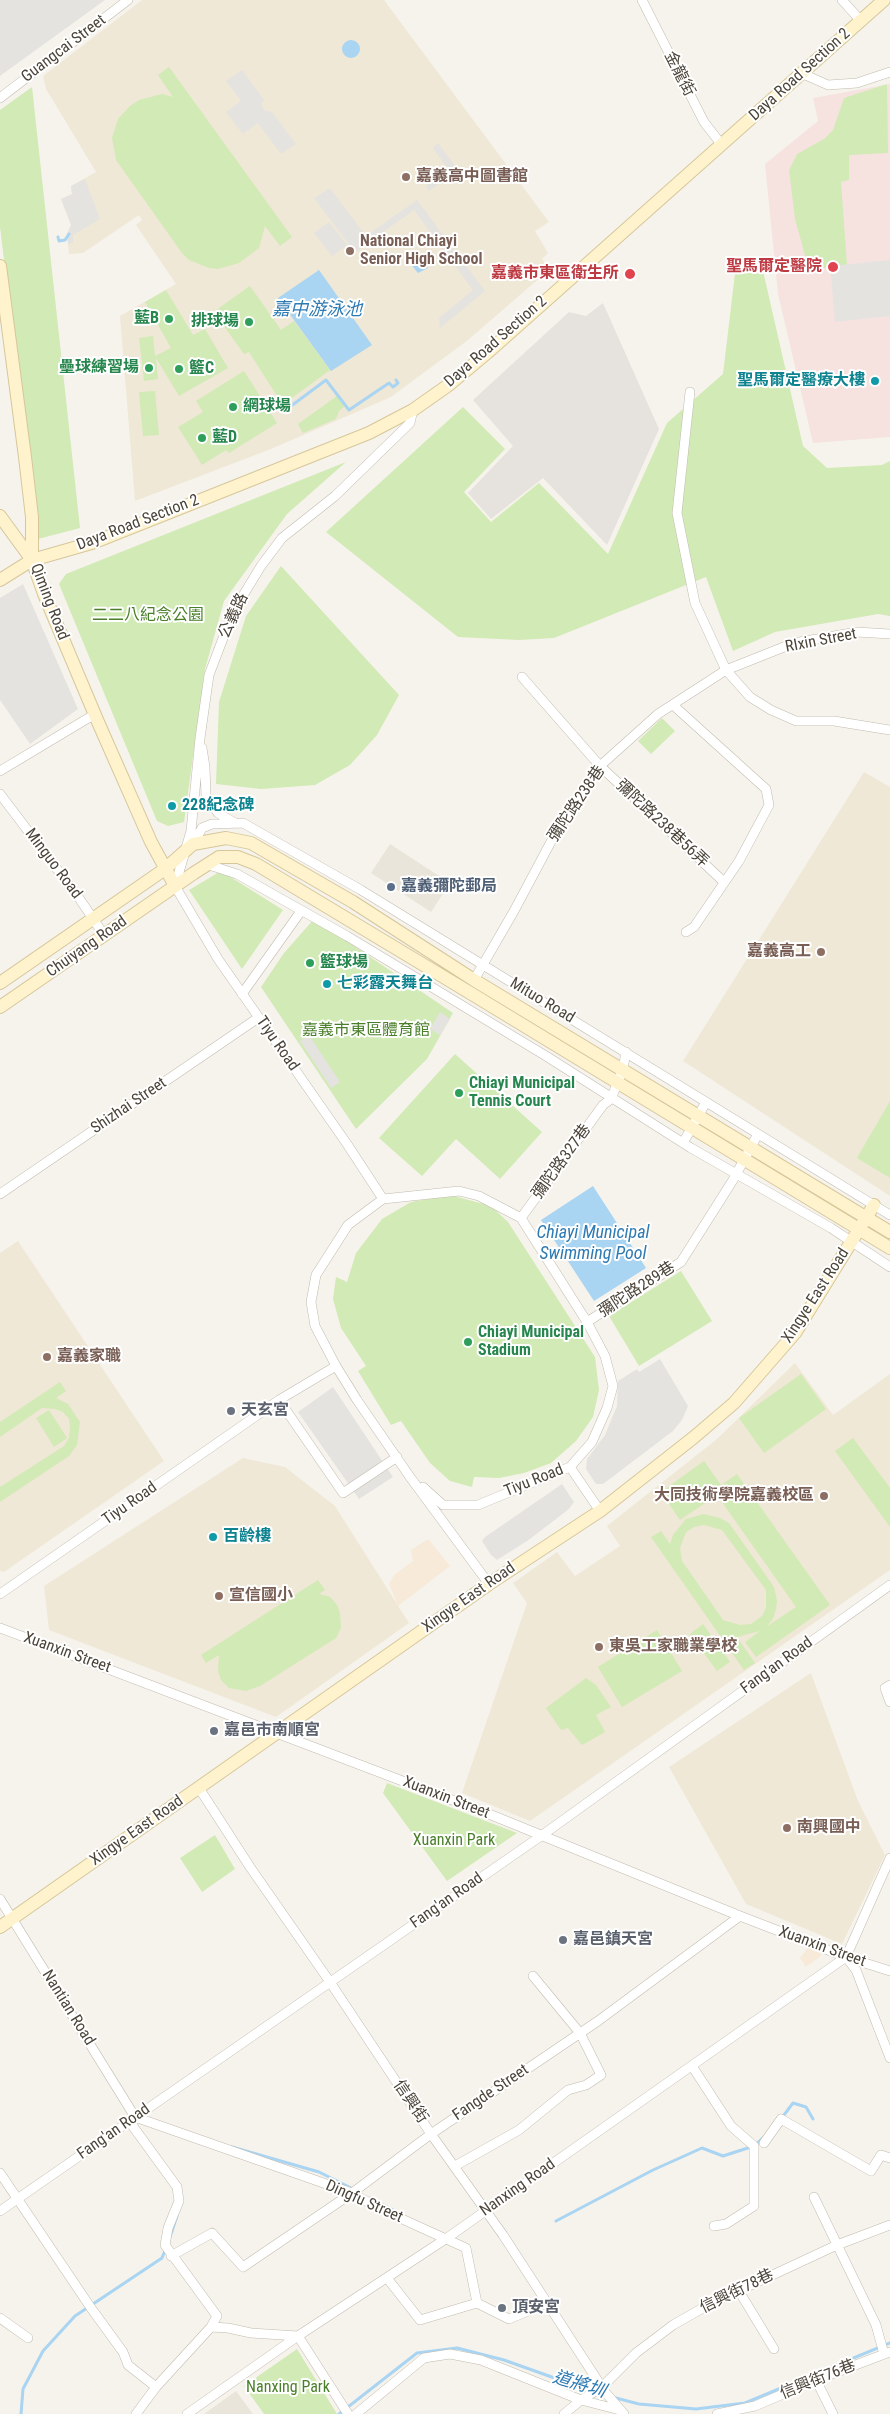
<!DOCTYPE html>
<meta charset="utf-8">
<style>
body{margin:0}
canvas{display:block;background:#f6f3ec}
</style>
<canvas width="890" height="2414"></canvas>
<script>
const ctx = document.querySelector('canvas').getContext('2d');
ctx.lineJoin = 'round';
function paint(path, color) {
  ctx.fillStyle = color;
  ctx.fill(path, 'evenodd');
}
function poly(rows) {
  const path = new Path2D();
  for (const r of rows) {
    if (r.length === 3) {
      path.moveTo(r[0] + r[2], r[1]);
      path.arc(r[0], r[1], r[2], 0, 2 * Math.PI);
      continue;
    }
    path.moveTo(r[0], r[1]);
    for (let i = 2; i < r.length; i += 2) path.lineTo(r[i], r[i + 1]);
  }
  return path;
}
function stroke(path, color, width, dash) {
  ctx.strokeStyle = color;
  ctx.lineWidth = width;
  ctx.lineCap = dash ? 'butt' : 'round';
  ctx.setLineDash(dash || []);
  ctx.stroke(path);
}
function label(font, color, halo, rows, align = 'center') {
  ctx.font = font + ' "Roboto Condensed","Noto Sans TC",sans-serif';
  ctx.lineWidth = 4;
  ctx.setLineDash([]);
  ctx.textBaseline = 'middle';
  ctx.strokeStyle = halo;
  ctx.fillStyle = color;
  for (const [text, x, y, turn = 0] of rows) {
    ctx.save();
    ctx.translate(x, y);
    ctx.rotate((+turn || 0) * Math.PI / 180);
    ctx.textAlign = isNaN(turn) ? turn : align;
    if (halo) ctx.strokeText(text, 0, 0);
    ctx.fillText(text, 0, 0);
    ctx.restore();
  }
}
paint(poly([
 [390,844,450,883,431,912,371,873],
 [236,2391,253,2414,204,2414]
]), '#eae5da');
paint(poly([
 [428,1539,450,1566,398,1606,389,1584,394,1575,413,1561,411,1550],
 [809,1946,822,1955,806,1967,800,1958]
]), '#f7ead8');
paint(poly([
 [603,303,659,429,607,545,543,478,491,519,468,493,513,446,473,400,569,312,586,316]
]), '#e6e2dd');
paint(poly([
 [142,0,384,0,549,222,535,231,548,253,542,259,550,269,468,340,391,397,271,449,135,501,120,316,176,284,136,225,142,220,139,215,83,253,69,254,67,234,71,225,61,199,72,194,71,186,96,172,46,89,43,76],
 [864,772,890,787,890,1196,683,1061],
 [18,1241,164,1461,4,1572,0,1571,0,1253],
 [795,1363,833,1415,890,1374,890,1570,530,1821,462,1793,527,1603,513,1583,557,1552,575,1576,620,1546,607,1526,717,1439],
 [243,1458,285,1467,335,1506,409,1623,276,1717,49,1630,44,1586],
 [811,1673,858,1801,885,1855,842,1944,746,1904,669,1767]
]), '#efe8d6');
paint(poly([
 [890,84,890,437,813,443,778,294,765,164,818,121,813,98]
]), '#f6e3e0');
paint(poly([
 [169,67,292,237,280,246,265,226,259,248,239,263,218,269,209,268,189,260,182,253,116,160,112,138,118,119,130,106,139,100,162,94,173,97,158,75],
 [887,84,888,153,849,155,849,180,841,182,847,265,809,270,795,219,789,170,797,154,824,139,833,130,844,98],
 [32,87,80,528,38,539,0,227,0,110],
 [761,262,803,446,827,468,882,465,890,461,890,616,878,614,775,632,733,651,706,577,554,638,519,640,458,637,326,532,463,407,505,449,464,492,491,522,539,483,608,554,667,423,723,374,736,265],
 [250,286,281,330,294,321,330,370,285,403,281,402,249,352,244,354,216,315,219,308],
 [166,290,193,335,205,329,228,368,179,396,156,358,158,379,144,381,139,338,153,336,155,356,171,348,145,302],
 [244,371,277,423,229,453,226,450,202,465,178,427,203,412,196,401],
 [155,391,159,435,143,436,139,392],
 [337,396,345,406,339,411,336,419,303,433,298,424],
 [346,462,287,514,224,601,205,669,184,822,168,826,157,821,59,584,66,574],
 [281,566,399,695,377,735,350,765,315,785,261,789,216,784,219,702,246,616],
 [662,718,675,731,651,754,638,741],
 [221,871,283,910,242,969,189,890],
 [314,919,453,1013,427,1059,356,1129,261,987,284,953],
 [455,1054,542,1132,500,1179,456,1139,422,1176,379,1138],
 [890,1101,890,1178,857,1158],
 [450,1195,491,1206,508,1222,595,1357,599,1390,593,1417,576,1441,551,1463,524,1473,499,1478,474,1477,472,1487,450,1481,430,1463,401,1421,391,1425,358,1371,366,1366,341,1328,333,1299,336,1277,347,1282,356,1253,382,1219,411,1202],
 [681,1271,712,1321,639,1366,609,1316],
 [801,1374,826,1409,764,1453,739,1418],
 [60,1382,66,1391,56,1398,68,1404,80,1422,77,1445,69,1456,0,1502,0,1487,64,1446,69,1438,70,1428,69,1419,63,1412,55,1409,42,1408,0,1437,0,1422],
 [49,1410,67,1438,54,1447,36,1418],
 [853,1438,890,1488,890,1527,835,1451],
 [704,1461,721,1485,737,1474,830,1605,756,1657,745,1642,760,1631,737,1637,755,1663,744,1670,651,1537,661,1531,670,1544,673,1535,686,1519,703,1514,720,1518,729,1523,774,1587,777,1601,776,1609,773,1619,766,1627,796,1607,717,1495,680,1520,661,1492],
 [704,1525,722,1530,766,1590,766,1608,762,1616,751,1624,740,1625,723,1620,682,1561,680,1548,686,1532,694,1527],
 [318,1580,325,1590,319,1594,330,1597,337,1605,340,1613,341,1628,336,1638,260,1686,246,1691,229,1688,221,1680,218,1671,219,1655,206,1663,201,1655],
 [703,1624,730,1662,717,1671,690,1634],
 [657,1630,682,1671,622,1707,598,1667],
 [586,1678,596,1685,611,1707,596,1715,605,1732,582,1745,568,1728,561,1730,546,1708],
 [387,1783,517,1833,447,1881,383,1793],
 [215,1835,235,1869,202,1892,180,1858],
 [297,2349,337,2414,264,2414,244,2386]
]), '#d2eab5');
paint(poly([
 [0,0,105,0,0,76],
 [242,70,264,100,261,104,264,110,272,112,296,144,281,154,258,123,243,134,226,112,241,101,226,81],
 [438,143,458,170,429,191,426,186,448,169,433,148],
 [85,179,100,219,73,235,73,243,68,244,67,234,71,225,61,199,72,194,71,186],
 [330,188,366,236,417,200,485,291,440,328,439,318,473,290,414,210,355,252,314,198],
 [329,222,347,245,332,256,314,233],
 [890,260,890,316,835,322,830,266],
 [23,584,78,709,30,744,0,700,0,598],
 [440,1012,450,1019,440,1035,430,1029],
 [309,1035,340,1082,331,1088,300,1041],
 [660,1359,688,1406,682,1420,673,1431,603,1484,596,1484,586,1469,587,1459,605,1435,617,1406,618,1381,637,1369,639,1372],
 [333,1387,393,1477,359,1499,298,1412],
 [562,1484,574,1502,569,1509,530,1539,497,1560,491,1555,482,1541,485,1537]
]), '#e5e3e0');
paint(poly([
 [351,49,9],
 [418,253,427,256,429,258,426,262,428,268,418,273,409,262],
 [319,270,372,345,331,371,278,298],
 [593,1186,646,1268,594,1301,541,1220]
]), '#a9d4f2');
stroke(poly([
 [58,237,59,241,65,240,69,234],
 [287,409,326,380,349,410,389,383,393,387,398,383,396,380],
 [781,2119,793,2103,806,2107,813,2119],
 [232,2147,319,2172,351,2188],
 [370,2198,395,2211],
 [556,2221,653,2170,702,2148,723,2156,754,2146,765,2136],
 [169,2240,177,2216],
 [612,2397,639,2404,696,2409,745,2403,890,2343],
 [21,2414,23,2389,43,2351,75,2316,162,2258,166,2248],
 [339,2414,417,2353,457,2348,504,2360,591,2391]
]), '#a9d4f2', 3);
const street = poly([
 [642,0,704,122,721,144],
 [842,0,861,21],
 [803,74,828,85,857,83,890,72],
 [0,98,128,0],
 [690,392,677,513,695,603,726,670,750,697,771,710,796,721,834,721,890,730],
 [413,410,410,423,335,496,282,538,261,566,233,612,209,675,200,738,191,831,175,886,218,959,347,1144,383,1199,348,1225,316,1275,311,1302,315,1326,336,1366,357,1400,410,1477,489,1584],
 [522,677,600,766,724,882],
 [673,705,766,789,769,805,739,861,694,927,686,932],
 [202,748,205,767,206,796,218,813,235,823],
 [0,771,95,714],
 [0,794,79,898,104,935],
 [193,844,202,828,212,824,243,823,361,890,890,1215],
 [209,865,237,874,347,936,546,1056,691,1148,831,1228,890,1267],
 [474,980,514,911,554,836,600,766,658,714,726,670,794,643,857,632,890,634],
 [242,994,301,911],
 [683,1143,706,1102],
 [0,1194,258,1018],
 [383,1199,459,1191,479,1196,521,1218,587,1322,605,1356,613,1386,607,1408,592,1442,570,1467,478,1505,443,1505,423,1487],
 [521,1218,603,1105,611,1099,623,1069,626,1052],
 [587,1322,681,1262,733,1180,758,1134],
 [279,1400,343,1493,397,1457],
 [570,1467,600,1511],
 [0,1594,279,1400,336,1366],
 [0,1628,484,1812,740,1916,846,1957,890,1971],
 [890,1685,885,1688,890,1702],
 [199,1788,250,1867,330,1982,431,2134,503,2235,605,2392,624,2414],
 [0,1899,135,2117,352,2193,380,2209,466,2248,477,2303,509,2319,547,2303],
 [846,1957,856,1970,890,2058],
 [846,1957,890,1858],
 [692,2066,731,2126,754,2146,754,2206,726,2224,714,2226],
 [129,2121,177,2187,179,2201,168,2228,165,2245,217,2316,211,2327,228,2328,251,2333,298,2336,348,2414],
 [764,2143,781,2119,871,2171,881,2155,890,2158],
 [455,2166,519,2130,568,2090,586,2085,601,2075,580,2033,533,1976],
 [0,2173,91,2308,123,2352,128,2365,156,2387],
 [814,2197,876,2325,884,2354],
 [0,2211,541,1836,890,1585],
 [171,2256,212,2233,243,2267,352,2193,431,2134,598,2021,740,1916],
 [387,2278,420,2320,477,2303],
 [739,2291,774,2349],
 [0,2318,28,2338],
 [816,2380,833,2414],
 [136,2414,156,2387,211,2327],
 [187,2414,298,2336,447,2238,846,1957],
 [356,2414,424,2358,450,2354,481,2360,581,2400,620,2410],
 [564,2414,581,2400,602,2387,636,2353,673,2325,708,2305,837,2245,890,2225],
 [717,2414,755,2406,816,2380,890,2352]
]);
const secondary = poly([
 [0,266,25,457,32,517,32,560,44,594,98,722,151,842,175,886],
 [0,516,32,560],
 [0,580,32,560,95,542,369,433,413,410,450,384,487,353,884,0],
 [0,983,165,869,193,844,226,838,251,843,353,902,474,980,890,1232],
 [0,1007,194,873,219,857,238,857,256,864,467,991,890,1248],
 [0,1927,489,1584,600,1511,693,1438,734,1403,795,1333,874,1205]
]);
stroke(street, '#c2bbae', 10);
stroke(secondary, '#d6c79b', 14);
stroke(street, '#fff', 9);
stroke(secondary, '#fff3cd', 12);
for (const [x, y, r, color] of [
 [406,177,5,"#8d6e63"],
 [350,251,5,"#8d6e63"],
 [833,267,6,"#e0444e"],
 [630,274,6,"#e0444e"],
 [169,319,5,"#2e9e5b"],
 [249,322,5,"#2e9e5b"],
 [149,368,5,"#2e9e5b"],
 [179,369,5,"#2e9e5b"],
 [875,381,5,"#0f9aa8"],
 [233,407,5,"#2e9e5b"],
 [202,438,5,"#2e9e5b"],
 [172,806,5,"#0f9aa8"],
 [391,887,5,"#5c6f8a"],
 [821,952,5,"#8d6e63"],
 [310,963,5,"#2e9e5b"],
 [327,984,5,"#0f9aa8"],
 [459,1093,5,"#2e9e5b"],
 [468,1342,5,"#2e9e5b"],
 [47,1357,5,"#8d6e63"],
 [231,1411,5,"#6b7280"],
 [824,1496,5,"#8d6e63"],
 [213,1537,5,"#0f9aa8"],
 [219,1596,5,"#8d6e63"],
 [599,1647,5,"#8d6e63"],
 [214,1731,5,"#6b7280"],
 [787,1828,5,"#8d6e63"],
 [563,1940,5,"#6b7280"],
 [502,2308,5,"#6b7280"]
]) {
  const dot = new Path2D();
  dot.arc(x, y, r, 0, 2 * Math.PI);
  ctx.fillStyle = color;
  ctx.fill(dot);
  stroke(dot, '#fff', 2);
}
label('16px', '#4b4439', '#fff', [
 ["Guangcai Street",64,49,-37],
 ["金龍街",679,74,63],
 ["Daya Road Section 2",800,75,-42],
 ["Daya Road Section 2",496,342,-41],
 ["Daya Road Section 2",138,523,-21],
 ["Qiming Road",49,602,69],
 ["公義路",234,616,-65],
 ["RIxin Street",821,641,-11],
 ["彌陀路238巷",577,804,-56],
 ["彌陀路238巷56弄",662,824,43],
 ["Minguo Road",53,864,53],
 ["Chuiyang Road",87,947,-35],
 ["Mituo Road",542,1001,31],
 ["Tiyu Road",277,1044,55],
 ["Shizhai Street",129,1106,-34],
 ["彌陀路327巷",562,1162,-54],
 ["彌陀路289巷",637,1290,-33],
 ["Xingye East Road",816,1296,-57],
 ["Tiyu Road",534,1481,-22],
 ["Tiyu Road",130,1504,-35],
 ["Xingye East Road",469,1598,-35],
 ["Xuanxin Street",67,1653,20],
 ["Fang'an Road",777,1666,-36],
 ["Xuanxin Street",446,1798,21],
 ["Xingye East Road",137,1831,-35],
 ["Fang'an Road",447,1901,-35],
 ["Xuanxin Street",822,1947,20],
 ["Nantian Road",68,2008,58],
 ["Fangde Street",491,2093,-34],
 ["信興街",410,2102,56],
 ["Fang'an Road",114,2132,-35],
 ["Nanxing Road",518,2188,-35],
 ["Dingfu Street",364,2202,24],
 ["信興街78巷",737,2292,-26],
 ["信興街76巷",818,2380,-22]
]);
label('bold 16px', '#785e54', '#fff', [
 ["嘉義高中圖書館",416,177],
 ["National Chiayi",360,242],
 ["Senior High School",360,260],
 ["嘉義高工",811,952,"right"],
 ["嘉義家職",57,1357],
 ["大同技術學院嘉義校區",814,1496,"right"],
 ["宣信國小",229,1596],
 ["東吳工家職業學校",609,1647],
 ["南興國中",797,1828]
], 'left');
label('bold 16px', '#be3a42', '#fff', [
 ["聖馬爾定醫院",822,267],
 ["嘉義市東區衛生所",619,274]
], 'right');
label('bold 16px', '#27864d', '#fff', [
 ["藍B",159,319,"right"],
 ["排球場",239,322,"right"],
 ["壘球練習場",139,368,"right"],
 ["籃C",189,369],
 ["網球場",243,407],
 ["藍D",212,438],
 ["籃球場",320,963],
 ["Chiayi Municipal",469,1084],
 ["Tennis Court",469,1102],
 ["Chiayi Municipal",478,1333],
 ["Stadium",478,1351]
], 'left');
label('bold 16px', '#0d838f', '#fff', [
 ["聖馬爾定醫療大樓",865,381,"right"],
 ["228紀念碑",182,806],
 ["七彩露天舞台",337,984],
 ["百齡樓",223,1537]
], 'left');
label('16px', '#4a7f2a', '#fff', [
 ["二二八紀念公園",148,616],
 ["嘉義市東區體育館",366,1031],
 ["Xuanxin Park",454,1841],
 ["Nanxing Park",288,2388]
]);
label('bold 16px', '#4e5e75', '#fff', [
 ["嘉義彌陀郵局",401,887]
], 'left');
label('bold 16px', '#5b616d', '#fff', [
 ["天玄宮",241,1411],
 ["嘉邑市南順宮",224,1731],
 ["嘉邑鎮天宮",573,1940],
 ["頂安宮",512,2308]
], 'left');
label('italic 18px', '#2e7ab2', '#fff', [
 ["嘉中游泳池",317,310],
 ["Chiayi Municipal",593,1233],
 ["Swimming Pool",593,1254],
 ["道將圳",579,2385,17]
]);
</script>
